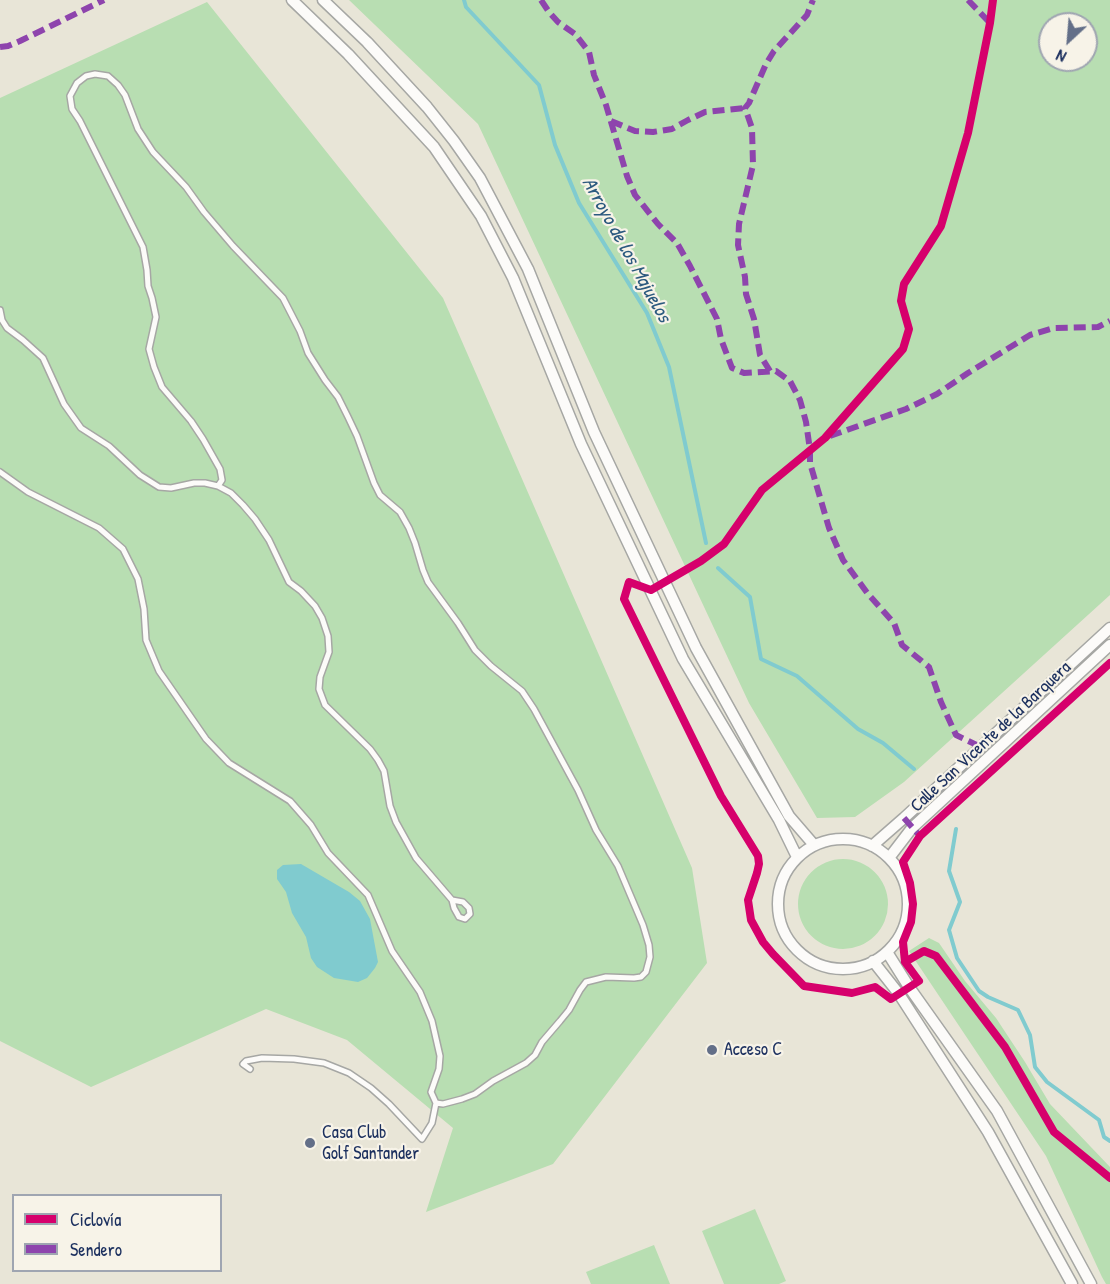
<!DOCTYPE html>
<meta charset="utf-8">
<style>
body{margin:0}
#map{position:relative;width:1110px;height:1284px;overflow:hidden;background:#e8e5d7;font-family:"Patrick Hand",sans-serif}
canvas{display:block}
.legend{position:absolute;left:12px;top:1194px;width:210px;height:78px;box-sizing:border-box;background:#f7f3e8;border:2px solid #9fa5b1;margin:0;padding:8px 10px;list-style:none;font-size:18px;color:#1b2f5e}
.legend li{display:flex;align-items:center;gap:12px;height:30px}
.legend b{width:30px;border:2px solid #9fa5b1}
.north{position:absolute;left:1038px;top:12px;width:60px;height:60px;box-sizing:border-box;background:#f7f3e8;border:2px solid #9fa5b1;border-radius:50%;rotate:206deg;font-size:16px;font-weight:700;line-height:24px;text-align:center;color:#1b2f5e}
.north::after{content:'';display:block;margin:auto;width:21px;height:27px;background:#636f88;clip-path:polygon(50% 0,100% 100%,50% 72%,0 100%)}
</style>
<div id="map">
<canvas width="1110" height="1284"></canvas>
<ul class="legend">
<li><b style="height:8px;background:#d6006c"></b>Ciclovía</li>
<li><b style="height:8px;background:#8e44ad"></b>Sendero</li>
</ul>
<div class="north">N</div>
</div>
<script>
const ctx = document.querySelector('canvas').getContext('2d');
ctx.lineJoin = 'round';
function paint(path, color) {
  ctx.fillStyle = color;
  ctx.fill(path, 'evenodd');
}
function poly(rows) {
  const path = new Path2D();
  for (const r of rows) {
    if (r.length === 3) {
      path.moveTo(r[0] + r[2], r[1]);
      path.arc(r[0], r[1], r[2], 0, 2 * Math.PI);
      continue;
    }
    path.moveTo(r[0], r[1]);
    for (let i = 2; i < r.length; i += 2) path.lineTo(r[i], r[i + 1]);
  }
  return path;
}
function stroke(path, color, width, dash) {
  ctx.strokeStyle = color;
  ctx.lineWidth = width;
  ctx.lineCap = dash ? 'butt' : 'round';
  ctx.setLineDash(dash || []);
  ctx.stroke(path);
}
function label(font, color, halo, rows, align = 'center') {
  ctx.font = font + ' "Patrick Hand",sans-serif';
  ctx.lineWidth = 4.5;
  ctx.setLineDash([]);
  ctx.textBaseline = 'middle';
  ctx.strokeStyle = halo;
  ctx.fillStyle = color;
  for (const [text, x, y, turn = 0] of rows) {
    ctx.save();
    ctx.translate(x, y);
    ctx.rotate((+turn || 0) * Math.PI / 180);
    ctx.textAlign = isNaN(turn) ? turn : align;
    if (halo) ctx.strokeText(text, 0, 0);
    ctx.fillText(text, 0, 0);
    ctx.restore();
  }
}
paint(poly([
 [349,0,1110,0,1110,595,904,782,855,817,817,818,749,703,478,124],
 [1050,24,1086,24,1086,60,1050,60],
 [207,2,443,298,692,868,707,963,553,1164,426,1212,453,1128,347,1040,266,1009,91,1087,0,1041,0,98],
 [843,904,45],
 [929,938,939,943,965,981,996,1018,1025,1062,1050,1104,1110,1167,1110,1284,1106,1284,1102,1277,1046,1156,909,951],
 [755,1209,786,1281,779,1284,724,1284,702,1231],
 [654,1245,670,1284,591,1284,586,1272]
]), '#b8deb2');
paint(poly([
 [301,864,349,892,360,901,370,919,378,962,375,968,367,978,358,982,334,978,317,967,311,958,306,937,292,913,286,892,277,879,277,870,283,865]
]), '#80cbcf');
stroke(poly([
 [464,0,466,7,539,85,555,145,579,203,647,313,669,367,706,543],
 [718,568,750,597,761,659,797,676,858,729,883,743,914,769],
 [956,829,949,871,960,902,949,930,957,958,979,991,988,997,1018,1010,1030,1035,1035,1067,1047,1082,1099,1120,1104,1137,1110,1141]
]), '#80cbcf', 4);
const service = poly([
 [0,310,2,320,7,328,23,340,43,358,64,404,81,428,109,446,140,475,159,487,171,488,194,483,205,483,218,486,231,493,243,505,255,519,269,540,289,582,301,591,315,606,322,618,328,636,329,652,320,677,319,689,325,705,370,749,378,760,384,771,390,806,396,822,416,858,452,900,454,908,459,917,465,919,470,914,469,908,463,902,452,900],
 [0,472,28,492,99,528,123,549,138,579,144,609,146,640,159,671,206,739,229,763,290,801,311,825,328,853,368,895,392,951,420,992,432,1021,440,1056,439,1069,431,1092,436,1103,432,1123,422,1139,389,1104,371,1088,349,1073,324,1063,294,1059,262,1058,246,1061,243,1064,250,1069],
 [218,486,222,480,220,469,203,439,191,421,162,387,154,367,149,349,156,317,152,298,148,286,147,270,143,247,80,121,72,109,70,96,77,83,86,76,95,74,108,76,118,85,125,95,138,129,153,152,186,187,204,212,233,246,283,298,300,331,308,353,325,380,338,397,348,417,357,436,374,483,380,495,400,512,409,528,415,543,423,570,428,582,458,623,475,650,491,666,522,691,534,709,578,790,596,830,618,866,643,925,649,945,650,957,646,972,641,977,634,978,606,977,586,982,580,990,569,1010,560,1021,542,1042,535,1055,526,1063,493,1081,475,1094,462,1099,443,1104,436,1103]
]);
const minor = poly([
 [292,0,348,54,434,147,481,216,513,278,581,444,683,659,779,820,797,857],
 [323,0,367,42,427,107,454,141,480,178,528,269,594,432,696,648,789,816,814,845],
 [843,904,65],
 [872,846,904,818,1110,628],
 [889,858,912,828,1110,645],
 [887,952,909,987,997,1111,1091,1284],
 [873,961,899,994,988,1132,1072,1284]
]);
stroke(service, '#a6a7a4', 8);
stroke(minor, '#a6a7a4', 13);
stroke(service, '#fcfbf9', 5);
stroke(minor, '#fcfbf9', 10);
stroke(poly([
 [541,0,549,12,558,22,575,34,589,52,594,75,606,105,627,176,635,195,658,224,677,243,690,266,717,319,721,339,732,368,744,373,776,371,790,381,800,400,806,422,810,450,810,463,829,528,843,560,868,594,894,623,902,645,929,667,941,702,956,735,981,747],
 [968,0,990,23],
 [0,47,8,46,20,41,104,0],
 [611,121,635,131,653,132,672,129,688,120,705,112,745,108],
 [770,371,760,355,754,319,746,294,745,277,738,245,739,224,753,165,752,128,745,108,749,103,766,64,774,51,807,15,813,0],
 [830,436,906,409,937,394,968,373,1030,335,1054,328,1098,327,1110,321],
 [904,818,920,836]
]), '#8e44ad', 6, [12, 6]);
stroke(poly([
 [993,0,990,23,968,133,941,226,904,284,901,301,909,329,903,349,825,438,762,490,724,544,701,561,651,590,629,582,624,599,721,796,758,856,759,864,757,873,748,900,751,920,763,942,773,954,804,986,852,993,875,987,891,999,919,981,905,962,903,942,911,922,913,904,910,883,903,862,920,836,1110,663],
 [905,962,924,951,936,956,1005,1047,1054,1132,1110,1178]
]), '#d6006c', 8);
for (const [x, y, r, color] of [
 [712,1050,6,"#636f88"],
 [310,1143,6,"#636f88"]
]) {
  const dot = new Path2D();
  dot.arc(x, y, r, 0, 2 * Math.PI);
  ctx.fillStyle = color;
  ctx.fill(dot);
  stroke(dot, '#f7f3e8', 2);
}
label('18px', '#1b2f5e', '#f7f3e8', [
 ["Calle San Vicente de la Barquera",991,737,-43]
]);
label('18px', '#1b2f5e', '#f7f3e8', [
 ["Acceso C",724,1050],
 ["Casa Club",322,1133],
 ["Golf Santander",322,1154]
], 'left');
label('italic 20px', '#2c5a7f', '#f7f3e8', [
 ["Arroyo de los Majuelos",626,250,61]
]);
</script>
